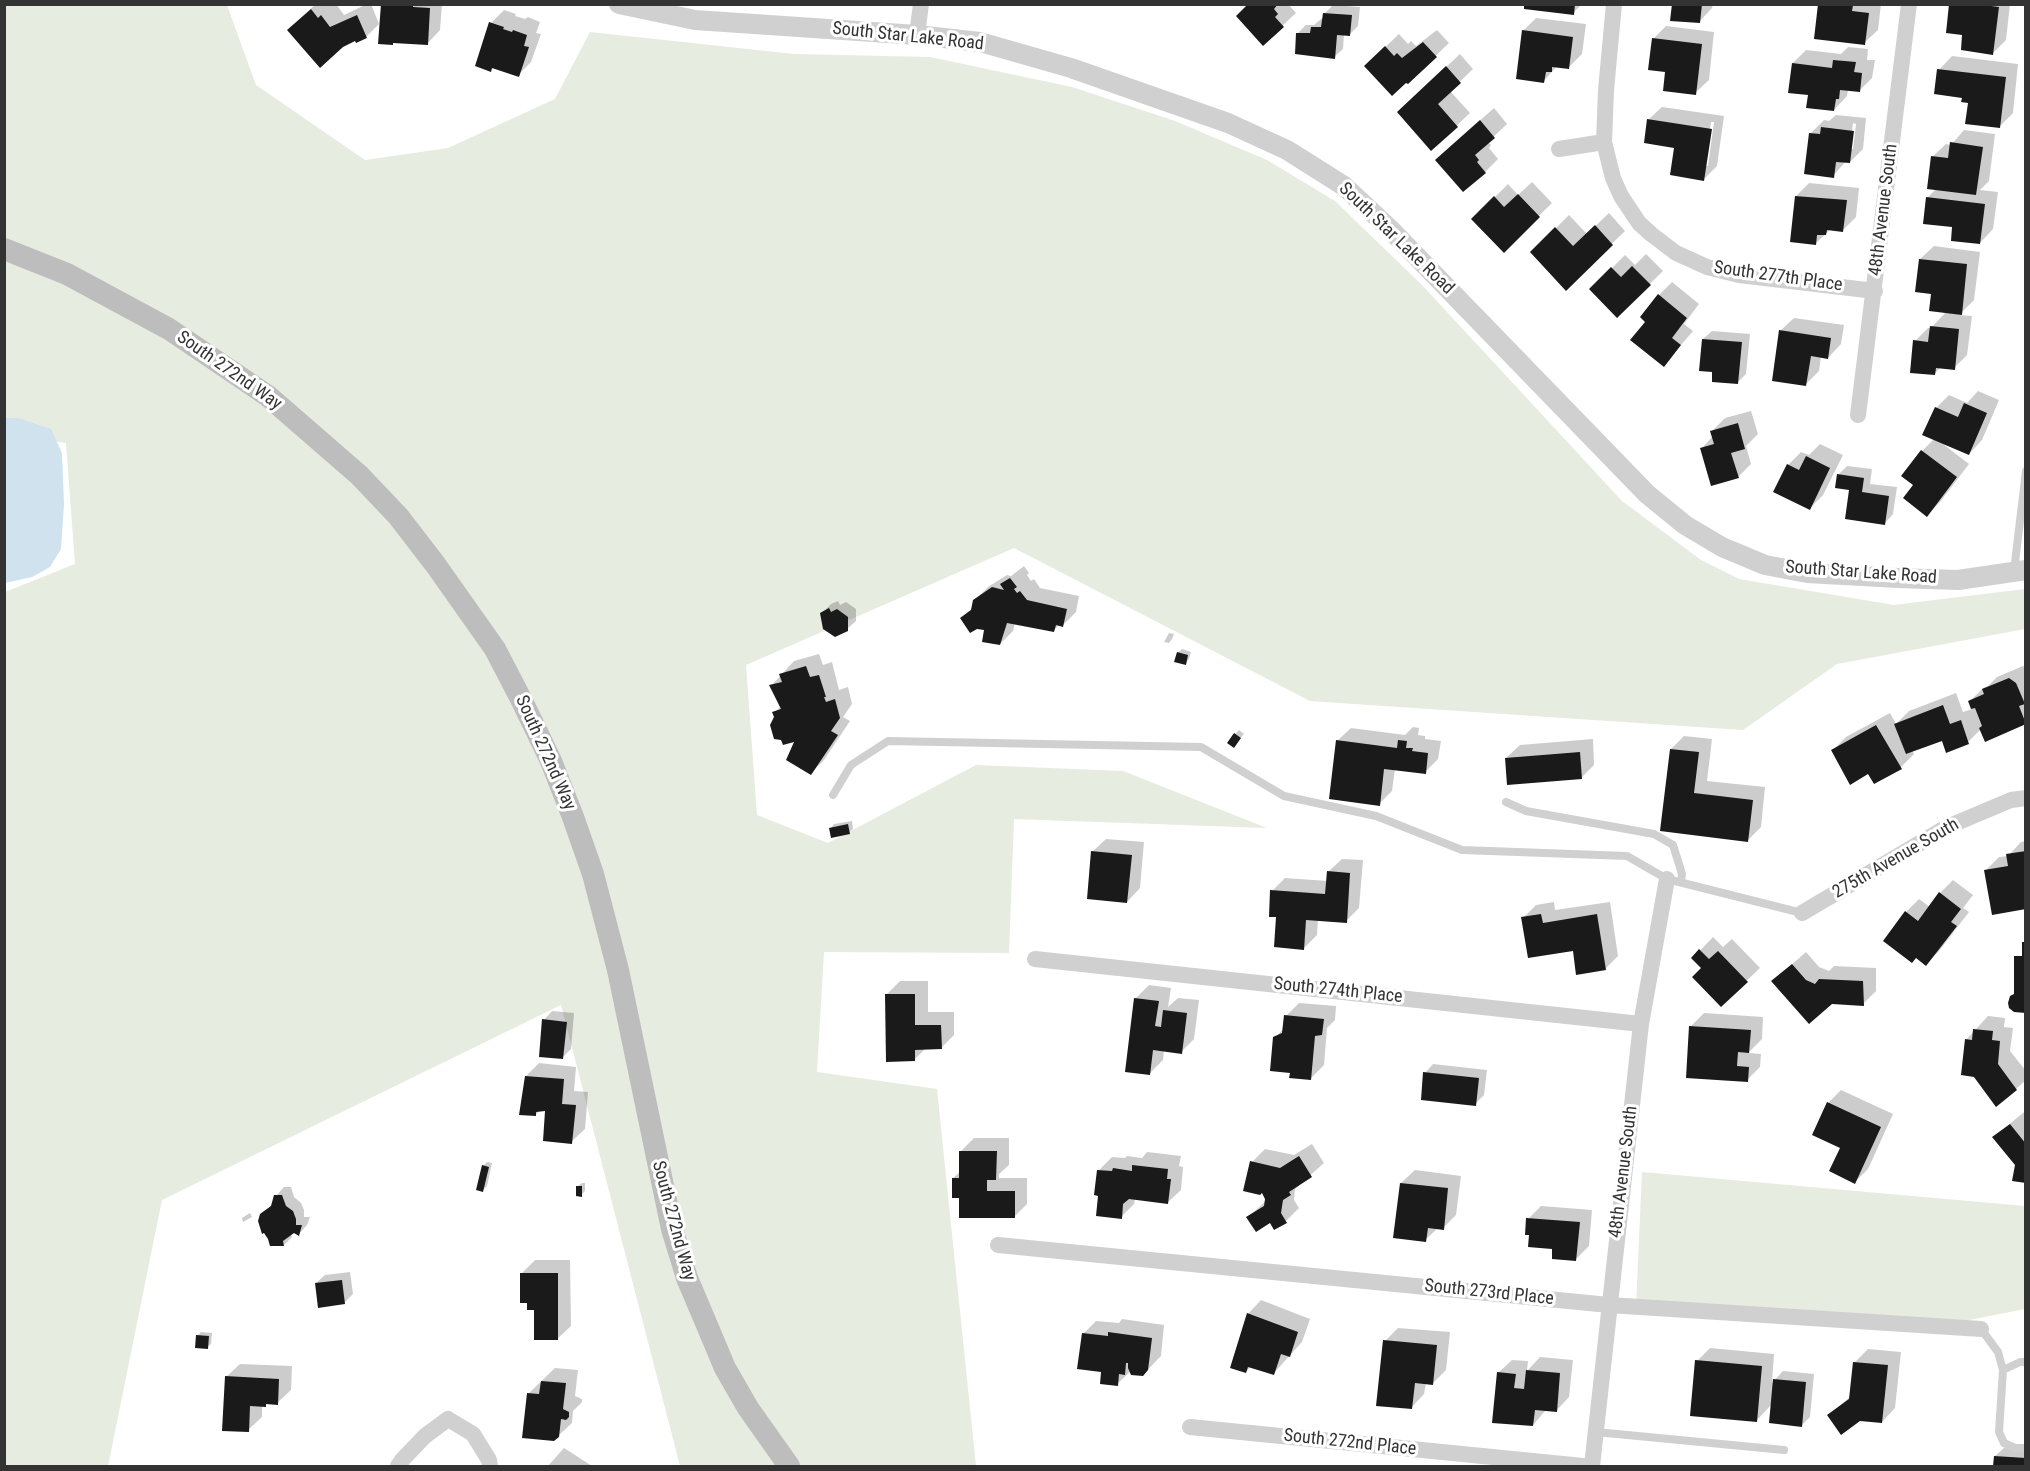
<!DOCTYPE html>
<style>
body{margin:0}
#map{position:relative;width:2030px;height:1471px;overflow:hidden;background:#fff;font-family:"Roboto Condensed",sans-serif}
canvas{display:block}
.frame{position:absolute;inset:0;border:6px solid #333;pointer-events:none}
</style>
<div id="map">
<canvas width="2030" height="1471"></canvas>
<div class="frame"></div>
</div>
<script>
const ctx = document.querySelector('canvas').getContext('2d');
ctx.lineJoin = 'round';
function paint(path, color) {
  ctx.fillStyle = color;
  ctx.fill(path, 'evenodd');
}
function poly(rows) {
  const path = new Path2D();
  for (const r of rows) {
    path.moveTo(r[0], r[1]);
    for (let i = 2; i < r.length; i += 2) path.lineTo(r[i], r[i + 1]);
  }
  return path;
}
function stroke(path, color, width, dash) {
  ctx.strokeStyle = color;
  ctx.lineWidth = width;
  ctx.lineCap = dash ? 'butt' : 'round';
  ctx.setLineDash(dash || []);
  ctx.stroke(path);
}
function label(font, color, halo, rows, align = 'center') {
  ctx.font = font + ' "Roboto Condensed",sans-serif';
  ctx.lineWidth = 6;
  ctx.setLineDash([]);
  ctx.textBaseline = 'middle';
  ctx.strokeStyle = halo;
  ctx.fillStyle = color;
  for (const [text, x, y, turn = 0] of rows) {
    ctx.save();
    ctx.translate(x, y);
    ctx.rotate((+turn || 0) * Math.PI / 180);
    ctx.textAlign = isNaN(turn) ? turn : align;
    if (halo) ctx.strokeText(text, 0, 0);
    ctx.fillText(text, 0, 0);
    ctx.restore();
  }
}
paint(poly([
 [5,5,227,5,256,85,365,160,448,148,555,99,590,32,794,54,930,57,1072,87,1175,121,1267,160,1335,201,1422,285,1622,501,1701,560,1739,579,1894,605,2025,589,2025,629,1837,664,1743,730,1310,701,1014,548,746,665,757,815,828,843,976,765,1123,771,1267,828,1014,819,1009,953,824,952,817,1072,937,1089,976,1466,680,1466,561,1005,162,1200,108,1466,5,1466,5,592,75,564,66,443,5,435],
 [1642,1172,2025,1206,2025,1309,1939,1326,1636,1307]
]), '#e6ecdf');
paint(poly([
 [5,418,18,418,51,429,62,453,64,504,61,549,50,567,32,577,5,583]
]), '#cfe2ee');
paint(poly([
 [316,4,336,4,344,15,367,4,371,4,379,24,366,37,356,41,302,17],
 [382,4,442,4,440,30,427,44],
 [1249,4,1288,4,1296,13,1263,44],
 [1526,4,1582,4,1573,13],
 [1673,4,1713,4,1712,8,1699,22],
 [1820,4,1881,4,1878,30,1864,43],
 [1951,4,2010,4,2006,40,1993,53],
 [1333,5,1360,7,1358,26,1350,34,1344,34,1343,49,1334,57,1298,33,1306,25,1314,25,1321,19,1323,19,1324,14],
 [504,10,516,14,515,16,525,19,528,17,540,22,536,33,541,34,531,62,518,75,494,67,491,70,491,23],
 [1536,18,1586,24,1582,54,1569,67,1557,66,1544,81,1523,31],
 [1666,26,1714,32,1709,80,1695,93,1653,39],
 [1437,30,1449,43,1408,82,1379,53,1399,34,1408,44,1411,41,1416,46],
 [1848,47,1868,49,1867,60,1875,60,1872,78,1859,91,1848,90,1847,96,1834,110,1809,94,1793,63,1806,50,1841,54],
 [1460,54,1473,69,1450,91,1470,113,1432,149,1412,99],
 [1952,56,2018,64,2013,113,1999,127,1969,101,1939,70],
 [1662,107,1724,116,1717,166,1704,179,1675,147,1648,120],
 [1711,122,1714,122,1708,166,1705,166],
 [1494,108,1507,124,1488,142,1491,145,1489,148,1498,159,1485,172,1450,147],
 [1836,115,1866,118,1863,149,1850,162,1846,161,1833,176,1810,134,1824,120,1829,121],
 [1853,123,1856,124,1853,149,1850,149],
 [1964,130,1995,134,1989,181,1980,190,1998,192,1993,229,1980,243,1954,226,1927,198,1936,189,1932,157,1946,144,1951,145],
 [1532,182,1552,203,1504,250,1473,219,1508,184,1518,195],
 [1809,183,1859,188,1856,217,1843,230,1831,229,1816,243,1796,196],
 [1609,213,1625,231,1566,288,1532,252,1569,215,1587,234],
 [1934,246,1980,252,1974,300,1959,315,1972,316,1967,355,1954,368,1941,367,1934,374,1915,341,1928,328,1931,328,1947,311,1920,259],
 [1646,254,1663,271,1617,316,1591,289,1625,255,1635,265],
 [1672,282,1699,304,1684,324,1693,331,1664,365,1647,322,1659,295],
 [1794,318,1844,325,1841,344,1828,358,1821,356,1819,371,1806,384,1780,331],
 [1712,331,1750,334,1746,374,1738,382,1714,370,1703,339],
 [1978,391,1999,400,1982,440,1969,454,1943,444,1969,464,1940,502,1927,515,1915,485,1903,476,1922,451,1934,439,1936,408,1949,395,1967,403],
 [1751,411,1758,434,1746,446,1751,464,1738,477,1702,448,1713,436,1712,431,1725,418],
 [1820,444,1843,455,1823,495,1810,508,1788,465,1801,452,1809,455],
 [1847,466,1872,469,1870,484,1897,487,1893,514,1885,523,1839,474],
 [1024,566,1029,573,1027,575,1031,581,1034,579,1040,588,1079,596,1076,612,1063,625,1060,624,1054,630,1015,623,1013,631,1000,644,986,629,962,618,974,606,974,601,988,587,1007,575,1011,576],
 [838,601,840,605,846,602,856,609,856,621,847,629,822,613,831,604],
 [1169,633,1174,634,1172,639,1169,643,1164,642],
 [1182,649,1191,652,1189,659,1185,663,1178,653],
 [819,654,823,665,832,662,839,690,848,687,852,704,843,717,850,721,824,760,811,773,796,740,776,717,774,713,781,706,771,686,794,661],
 [2023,666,2026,667,2025,723,1981,729,1968,742,1943,739,1912,750,1914,754,1901,767,1869,772,1833,750,1846,737,1890,713,1896,724,1909,711,1956,693,1963,712,1972,709,1970,701,1983,688,1988,686,1997,677],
 [1413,727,1419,728,1418,735,1425,736,1425,739,1441,741,1438,759,1425,772,1395,769,1392,791,1379,804,1337,741,1351,728,1405,735],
 [1239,730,1244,734,1237,742,1235,734],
 [1684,736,1712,739,1707,781,1765,787,1761,827,1748,840,1662,830,1671,749],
 [1593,739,1594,765,1581,778,1506,758,1520,745],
 [852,821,853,829,849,832,831,828,834,824],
 [1106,839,1144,842,1140,888,1127,902,1092,852],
 [2026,841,2026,907,1986,870,1999,857,2008,856,2021,842],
 [1342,859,1363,860,1359,908,1346,921,1318,919,1317,935,1304,948,1278,916,1272,891,1285,878,1328,881,1328,872],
 [1953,880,1973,895,1963,908,1969,912,1939,951,1926,964,1906,912,1919,899,1930,907,1940,893],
 [1554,902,1555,910,1610,902,1618,956,1605,969,1523,918,1536,905],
 [1713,937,1723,947,1732,939,1760,968,1721,1005,1702,968,1693,958],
 [1806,952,1819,967,1829,971,1834,966,1876,968,1876,991,1863,1004,1773,981],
 [900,981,928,981,928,1012,954,1012,954,1035,941,1048,926,1048,914,1060,887,994],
 [1149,985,1171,988,1168,1007,1178,998,1199,1000,1194,1039,1181,1052,1164,1050,1163,1060,1149,1074,1135,999],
 [1299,1003,1336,1006,1335,1020,1327,1028,1324,1065,1310,1079,1292,1071,1275,1038,1284,1028,1286,1016],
 [552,1011,574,1013,571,1049,563,1057,544,1020],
 [1704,1013,1763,1017,1762,1039,1750,1051,1749,1053,1761,1054,1760,1067,1747,1080,1691,1026],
 [1988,1016,2005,1018,2004,1027,2013,1028,2010,1051,2026,1071,2026,1080,2016,1089,1966,1040],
 [539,1063,576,1067,574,1091,588,1092,585,1129,571,1142,547,1109,541,1110,535,1115,526,1076],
 [1433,1064,1487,1070,1484,1095,1475,1104,1425,1073],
 [1841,1090,1893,1114,1868,1169,1855,1182,1842,1147,1828,1103],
 [2024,1112,2026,1114,2026,1182,2016,1164,1994,1137],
 [974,1138,1009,1138,1009,1165,999,1174,999,1178,1027,1178,1027,1204,1014,1217,961,1196,953,1178,961,1171,961,1151],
 [1312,1144,1324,1163,1295,1189,1294,1200,1299,1208,1286,1221,1270,1221,1248,1217,1266,1201,1252,1162,1265,1149,1294,1155],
 [1147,1152,1181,1156,1179,1166,1183,1167,1181,1190,1167,1203,1135,1199,1134,1204,1121,1217,1099,1170,1112,1157,1125,1158,1127,1156,1142,1158],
 [487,1162,492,1163,487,1186,483,1190,483,1166],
 [1415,1170,1461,1176,1456,1215,1443,1228,1438,1228,1425,1240,1401,1183],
 [582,1183,585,1183,585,1191,581,1195,578,1186],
 [284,1187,291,1187,294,1197,301,1203,304,1210,304,1217,310,1217,307,1225,299,1234,294,1232,291,1234,292,1237,284,1245,262,1215,273,1204,276,1196],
 [1541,1206,1592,1210,1589,1246,1576,1259,1530,1234,1528,1219],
 [250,1213,252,1217,243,1222,242,1218],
 [535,1260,570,1260,571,1326,557,1339,535,1308,522,1273],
 [350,1272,353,1294,344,1303,316,1283,325,1275],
 [1261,1300,1310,1319,1302,1342,1274,1373,1251,1366,1246,1372,1248,1314],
 [1122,1319,1164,1325,1161,1356,1156,1361,1143,1375,1131,1371,1117,1384,1103,1371,1083,1334,1096,1321,1119,1323],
 [1398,1328,1450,1332,1446,1370,1433,1383,1426,1383,1424,1394,1411,1408,1385,1341],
 [201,1332,212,1333,211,1344,207,1347,197,1336],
 [1710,1348,1774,1354,1772,1383,1783,1371,1814,1374,1810,1417,1802,1425,1772,1404,1756,1421,1697,1361],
 [1868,1349,1901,1352,1895,1408,1882,1422,1829,1415,1851,1396,1854,1363],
 [1540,1357,1573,1360,1569,1397,1556,1411,1546,1410,1533,1425,1498,1373,1512,1360,1528,1361,1527,1371],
 [240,1364,292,1366,291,1390,277,1403,268,1403,262,1405,262,1417,248,1430,226,1377],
 [555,1368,578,1370,575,1396,582,1399,582,1402,573,1411,572,1423,558,1436,528,1394],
 [564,1448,592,1466,548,1466],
 [2004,1448,2026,1449,2026,1466,1995,1466,1995,1456]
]), '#0003');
paint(poly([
 [381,4,413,5,413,7,430,8,428,45,393,43,393,45,378,44],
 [1248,4,1278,4,1274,9,1278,14,1275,17,1284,27,1263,46,1236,16],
 [1524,4,1575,4,1574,15,1524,9],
 [1672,4,1702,4,1700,23,1670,21],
 [1818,4,1853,5,1852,11,1869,13,1865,45,1814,39],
 [1949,4,1976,4,1999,7,1993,55,1961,50,1962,35,1946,33],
 [311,9,318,18,321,15,330,27,357,15,367,38,356,43,355,41,343,47,320,68,287,30],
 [1323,13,1352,15,1350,36,1337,35,1335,59,1295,54,1296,33,1310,33,1311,27,1321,27],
 [489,22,504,27,503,29,512,32,513,30,527,35,524,46,529,47,519,77,492,68,491,72,475,66],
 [1522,30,1573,37,1569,69,1552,67,1552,72,1546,72,1544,83,1516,79],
 [1652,38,1702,44,1696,95,1663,91,1665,72,1648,70],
 [1423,42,1437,57,1408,84,1406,83,1392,96,1364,66,1385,46,1394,56,1397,53,1402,58],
 [1833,60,1856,62,1854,72,1862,73,1860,92,1840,90,1839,99,1836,99,1834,111,1806,108,1808,95,1788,93,1792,63,1832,68],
 [1446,66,1461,83,1438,104,1458,127,1431,151,1397,112],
 [1937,69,2006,77,2000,128,1965,124,1968,103,1961,102,1962,98,1934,94],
 [1647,119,1712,129,1704,181,1670,175,1674,148,1644,143],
 [1480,120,1495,138,1475,155,1479,160,1477,162,1486,173,1463,192,1435,160],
 [1821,127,1854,131,1850,163,1836,162,1834,178,1804,174,1809,133,1820,134],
 [1950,142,1983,147,1976,195,1927,189,1931,156,1948,158],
 [1518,194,1540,217,1504,253,1471,219,1494,196,1504,207],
 [1795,196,1847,200,1843,232,1827,230,1826,235,1817,235,1816,245,1790,242],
 [1926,197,1985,204,1980,244,1951,241,1952,227,1923,224],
 [1595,225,1613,245,1566,291,1530,252,1555,227,1573,246],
 [1919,259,1967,264,1962,315,1929,311,1931,294,1915,292],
 [1632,266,1651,285,1617,318,1589,289,1611,267,1621,277],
 [1658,294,1687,318,1672,338,1681,345,1664,367,1630,340,1645,322,1640,317],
 [1930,326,1959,329,1955,370,1936,368,1935,375,1910,373,1913,340,1928,342],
 [1779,330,1831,338,1828,359,1811,356,1806,386,1772,381],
 [1702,339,1742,342,1738,384,1712,382,1712,372,1699,371],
 [1964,403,1987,413,1969,455,1922,435,1935,407,1958,417],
 [1738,423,1745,449,1731,453,1739,478,1711,486,1700,448,1714,444,1710,431],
 [1921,450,1957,477,1927,517,1903,498,1913,485,1901,476],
 [1806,456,1830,468,1810,510,1773,492,1787,464,1799,470],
 [1837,474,1864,478,1862,492,1889,496,1885,525,1845,519,1849,490,1835,488],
 [1010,578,1017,587,1014,589,1017,593,1020,591,1027,600,1067,609,1063,627,1056,625,1054,632,1007,623,1000,645,982,642,984,630,977,629,970,633,960,618,971,610,973,600,992,587,1004,590,1000,584],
 [829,608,831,612,837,609,848,617,848,631,835,637,823,629,820,613],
 [1177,652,1188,655,1186,665,1174,662],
 [806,666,810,677,819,675,826,697,824,697,826,702,835,699,840,718,831,731,838,735,811,775,786,760,794,742,783,745,781,740,774,739,770,725,774,717,772,712,781,709,769,685,782,682,779,674],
 [2009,678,2016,683,2025,704,2019,706,2026,724,1985,742,1979,728,1982,726,1975,708,1971,709,1968,701,1984,694,1982,689],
 [1943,705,1950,724,1961,720,1969,744,1946,753,1942,741,1906,754,1894,724],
 [1876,725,1902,769,1874,784,1868,774,1850,785,1831,750],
 [1234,733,1241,738,1234,748,1227,743],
 [1336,740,1397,748,1398,740,1407,741,1406,748,1413,748,1412,751,1428,753,1426,774,1384,769,1380,806,1329,799],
 [1670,749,1699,752,1694,793,1753,800,1748,842,1660,831],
 [1580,752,1582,779,1507,785,1505,758],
 [848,824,850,834,831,838,829,828],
 [1091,851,1132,855,1127,903,1087,899],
 [2026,851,2026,909,1992,915,1984,870,2008,866,2006,854],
 [1327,871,1350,873,1347,923,1306,920,1304,950,1274,947,1276,917,1269,917,1270,890,1325,894],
 [1939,892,1961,909,1951,922,1957,926,1926,966,1916,958,1912,963,1883,941,1905,911,1918,921],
 [1541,914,1543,923,1597,914,1606,970,1576,975,1573,951,1528,958,1521,917],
 [2022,942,2026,942,2026,1013,2014,1012,2009,1008,2008,1003,2010,996,2014,994,2014,956,2022,956],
 [1699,949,1709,959,1718,951,1748,982,1721,1007,1692,977,1701,968,1691,958],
 [1792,964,1806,980,1815,984,1819,979,1863,981,1864,1006,1832,1004,1809,1024,1771,981],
 [885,994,915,994,915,1025,941,1025,942,1049,915,1050,915,1061,886,1062],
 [1134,998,1159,1001,1155,1026,1161,1027,1163,1010,1187,1013,1182,1054,1153,1050,1150,1075,1125,1072],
 [1284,1015,1324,1019,1322,1035,1315,1036,1311,1080,1289,1078,1290,1073,1270,1071,1273,1037,1282,1033],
 [542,1019,567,1022,563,1059,539,1057],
 [1689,1026,1751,1030,1749,1053,1738,1052,1737,1066,1749,1067,1748,1082,1686,1078],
 [1973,1029,1993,1031,1992,1040,2000,1041,1998,1064,2017,1090,1996,1107,1974,1077,1961,1075,1965,1039,1972,1040],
 [1423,1072,1479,1078,1476,1106,1421,1100],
 [525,1076,564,1079,562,1104,576,1105,572,1144,543,1141,545,1111,536,1112,536,1116,519,1115],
 [1827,1102,1881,1127,1855,1184,1829,1171,1840,1148,1812,1135],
 [2010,1124,2026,1144,2026,1183,2012,1181,2015,1165,1992,1137],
 [959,1151,997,1151,996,1180,987,1180,987,1191,1015,1191,1015,1218,959,1218,959,1198,952,1198,952,1178,959,1178],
 [1299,1156,1312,1177,1289,1192,1291,1195,1283,1200,1281,1213,1287,1223,1274,1230,1270,1223,1256,1232,1246,1217,1264,1206,1265,1199,1262,1193,1260,1195,1243,1191,1250,1161,1280,1168],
 [482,1165,489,1167,483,1192,476,1190],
 [1132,1165,1168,1169,1167,1179,1171,1179,1168,1204,1129,1199,1123,1204,1122,1219,1096,1216,1098,1196,1094,1195,1097,1170,1112,1171,1113,1168,1132,1171],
 [1400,1183,1448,1188,1444,1230,1428,1228,1426,1242,1393,1238],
 [576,1186,582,1186,582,1197,576,1196],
 [274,1195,282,1195,286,1206,293,1211,296,1219,296,1225,302,1225,299,1236,294,1233,283,1241,284,1246,270,1246,268,1239,264,1233,262,1234,258,1221,260,1214,271,1206],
 [1526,1218,1580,1222,1576,1261,1552,1259,1552,1249,1528,1247,1529,1235,1525,1235],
 [520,1273,558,1273,558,1340,534,1340,534,1310,527,1310,527,1303,520,1303],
 [342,1280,345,1304,318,1308,315,1283],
 [1247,1313,1298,1332,1290,1357,1281,1354,1274,1375,1248,1367,1246,1373,1230,1368],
 [1108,1332,1152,1338,1148,1370,1143,1376,1131,1375,1128,1368,1128,1363,1126,1363,1125,1375,1119,1374,1118,1386,1100,1384,1101,1372,1077,1369,1082,1333,1108,1336],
 [196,1335,209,1336,208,1349,195,1348],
 [1383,1340,1437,1345,1433,1385,1415,1383,1412,1409,1376,1406],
 [1695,1360,1762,1366,1757,1422,1690,1416],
 [1853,1362,1888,1365,1882,1423,1860,1421,1841,1435,1827,1415,1849,1399],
 [1526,1370,1560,1373,1557,1412,1535,1410,1533,1426,1492,1423,1497,1372,1516,1374,1514,1388,1524,1389],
 [225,1376,279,1379,278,1405,266,1404,266,1407,250,1406,249,1432,222,1431],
 [1773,1379,1806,1382,1802,1427,1769,1423],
 [541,1381,566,1383,563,1409,569,1412,569,1417,566,1420,561,1419,559,1437,554,1441,522,1438,527,1393,539,1394],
 [1994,1456,2026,1458,2026,1466,1993,1466]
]), '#1a1a1a');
stroke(poly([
 [2014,571,2026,471],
 [833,795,851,765,888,741,1201,747,1284,796,1376,816,1462,850,1627,856,1667,879,1802,913],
 [1506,802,1526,811,1654,834,1673,845,1682,874,1681,882],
 [1981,1329,1998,1352,2003,1370,1999,1432,2004,1443,2015,1448,2026,1448],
 [2003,1370,2020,1362,2026,1362],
 [1596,1432,1784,1450]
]), '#d0d0d0', 8);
stroke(poly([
 [1614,4,1606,90,1604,142,1613,178,1621,196,1639,223,1651,234,1676,253,1707,267,1739,275,1875,291],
 [917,35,921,4],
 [1559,149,1604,142],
 [1858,415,1909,4],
 [1802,913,1947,827,2011,800,2026,798],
 [1035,959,1641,1024],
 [998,1245,1609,1305,1981,1329],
 [1190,1427,1583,1466],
 [398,1466,403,1459,425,1436,448,1419,473,1434,489,1460,490,1466],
 [1592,1466,1641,1024,1667,879]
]), '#d0d0d0', 16);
stroke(poly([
 [619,4,695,20,917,35,980,42,1071,68,1228,123,1287,150,1344,186,1390,229,1647,494,1685,525,1722,547,1765,565,1807,573,1898,578,1958,580,2026,570]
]), '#d0d0d0', 20);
stroke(poly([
 [4,249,67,274,169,329,268,396,359,475,398,516,435,564,495,649,522,701,551,761,573,817,593,874,618,970,672,1229,687,1278,725,1368,748,1408,789,1466]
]), '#bdbdbd', 22);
label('18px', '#333', '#fff', [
 ["South Star Lake Road",908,37,6],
 ["48th Avenue South",1884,210,-83],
 ["South Star Lake Road",1396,239,44],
 ["South 277th Place",1778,277,8],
 ["South 272nd Way",229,371,35],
 ["South Star Lake Road",1861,573,4],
 ["South 272nd Way",545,753,66],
 ["275th Avenue South",1896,859,-30],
 ["South 274th Place",1338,991,6],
 ["48th Avenue South",1624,1172,-83],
 ["South 272nd Way",673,1221,75],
 ["South 273rd Place",1489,1293,6],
 ["South 272nd Place",1350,1443,6]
]);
</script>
